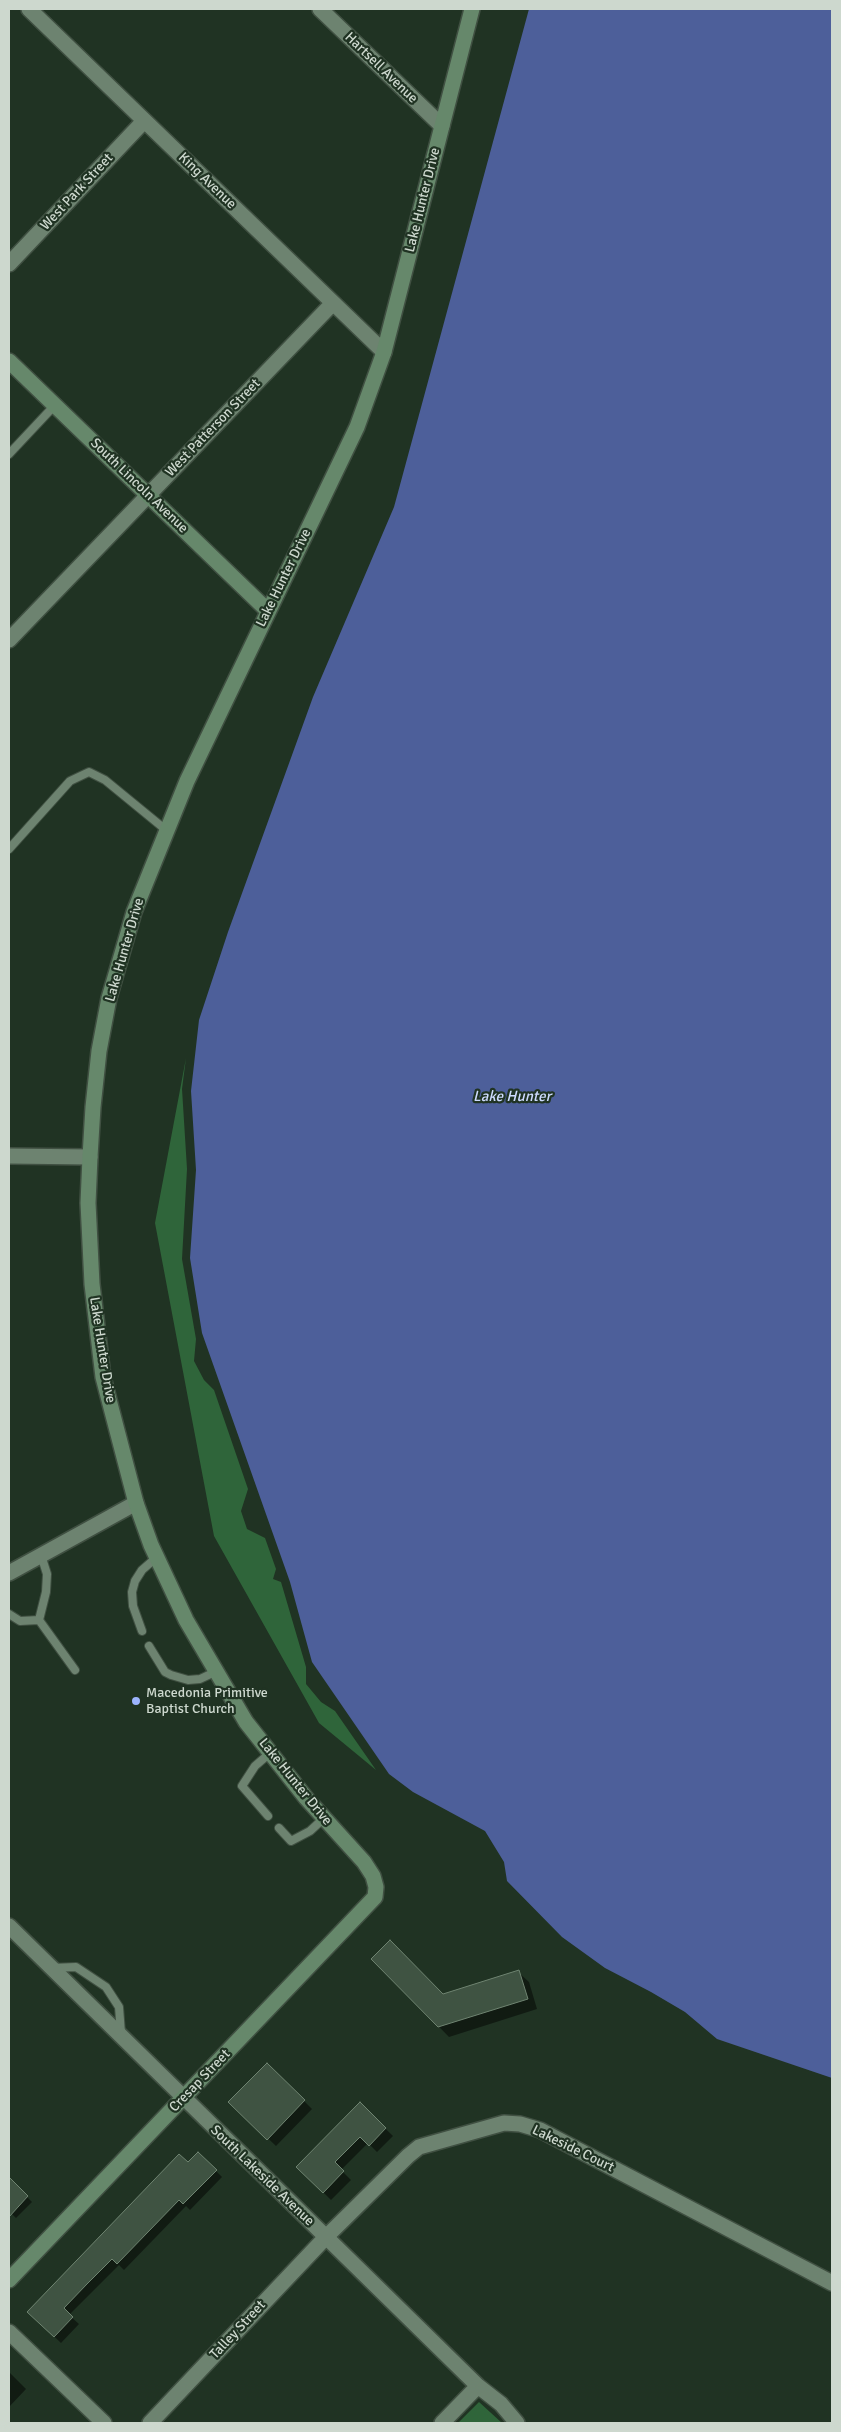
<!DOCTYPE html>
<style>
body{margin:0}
#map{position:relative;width:841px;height:2432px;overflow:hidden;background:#203323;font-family:Signika,sans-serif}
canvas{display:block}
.frame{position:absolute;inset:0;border:10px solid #cdd8ce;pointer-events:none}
</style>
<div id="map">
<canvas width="841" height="2432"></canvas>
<div class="frame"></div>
</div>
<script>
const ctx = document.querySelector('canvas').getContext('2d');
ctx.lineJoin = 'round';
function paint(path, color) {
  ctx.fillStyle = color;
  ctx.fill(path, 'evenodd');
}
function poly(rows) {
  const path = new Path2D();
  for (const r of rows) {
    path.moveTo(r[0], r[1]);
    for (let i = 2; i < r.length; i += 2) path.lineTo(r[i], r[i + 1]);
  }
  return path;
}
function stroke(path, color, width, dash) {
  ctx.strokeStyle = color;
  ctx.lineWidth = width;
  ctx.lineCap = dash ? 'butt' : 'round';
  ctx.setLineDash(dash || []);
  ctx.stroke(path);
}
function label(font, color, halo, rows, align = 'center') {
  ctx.font = font + ' Signika,sans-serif';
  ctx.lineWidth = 4.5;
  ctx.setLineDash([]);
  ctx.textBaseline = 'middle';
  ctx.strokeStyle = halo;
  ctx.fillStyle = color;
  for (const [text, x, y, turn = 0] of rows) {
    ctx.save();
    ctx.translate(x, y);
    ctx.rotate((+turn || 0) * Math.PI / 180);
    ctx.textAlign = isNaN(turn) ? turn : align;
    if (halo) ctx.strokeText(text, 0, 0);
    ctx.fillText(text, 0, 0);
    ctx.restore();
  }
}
paint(poly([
 [186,1058,182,1089,187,1169,182,1259,196,1339,194,1361,204,1380,214,1390,248,1489,241,1511,247,1529,265,1538,276,1569,273,1579,281,1582,306,1667,306,1684,321,1702,335,1711,376,1770,319,1723,214,1536,155,1223],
 [479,2402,502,2423,458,2423]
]), '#2f653a');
paint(poly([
 [529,9,832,9,832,2078,717,2039,685,2012,651,1992,605,1968,562,1937,507,1881,504,1862,485,1831,413,1792,389,1774,312,1662,290,1582,202,1333,190,1258,196,1170,191,1091,199,1020,228,932,313,697,394,507]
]), '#4d5f9a');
paint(poly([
 [373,1959,443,1996,518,1972,529,1982,537,2009,449,2037],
 [267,2064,312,2109,276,2146,230,2102],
 [360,2104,393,2136,377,2152,368,2143,341,2170,351,2180,331,2200,298,2167],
 [198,2153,222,2177,190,2210,186,2206,124,2270,119,2265,69,2315,79,2324,61,2343,29,2312],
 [9,2179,32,2202,16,2218,9,2211],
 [9,2372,26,2389,9,2407]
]), '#0007');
const building = poly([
 [390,1940,443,1994,519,1970,528,1999,438,2027,371,1959,390,1940],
 [267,2063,305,2100,267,2140,228,2102,267,2063],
 [360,2102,386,2128,369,2146,360,2137,335,2162,344,2171,323,2193,296,2167,360,2102],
 [198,2152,217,2170,183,2204,179,2200,117,2264,112,2259,87,2284,64,2308,73,2317,54,2337,27,2312,179,2154,188,2162,198,2152],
 [9,2177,28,2196,9,2217,9,2177]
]);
paint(building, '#3f5342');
stroke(building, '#6f8471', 1);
const lane = poly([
 [9,454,55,405],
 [9,849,70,781,89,772,105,780,166,830],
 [9,1614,20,1621,39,1620],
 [39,1620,46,1592,47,1574,41,1555],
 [39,1620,75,1670],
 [142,1631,133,1606,132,1592,135,1581,142,1570,157,1557],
 [149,1646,165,1672,171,1675,188,1680,200,1679,215,1672],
 [268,1816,242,1786,255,1766,270,1753],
 [279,1828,291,1841,310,1831,323,1819],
 [51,1968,76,1967,106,1987,119,2007,121,2033]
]);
const street = poly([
 [29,9,384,352],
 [320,9,442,126],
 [9,264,144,121],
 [9,640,333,303],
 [9,1156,90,1157],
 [9,1573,136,1503],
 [9,1926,478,2386,501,2404,517,2423],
 [9,2332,104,2423],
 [150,2423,326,2237,408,2156,419,2147,504,2123,520,2124,540,2130,832,2283],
 [442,2423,478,2386]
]);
const secondary = poly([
 [9,361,268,611],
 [9,2280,375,1897,376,1887,373,1876,364,1862,306,1798,246,1722,186,1620,151,1545,136,1503,103,1377,92,1284,88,1203,90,1157,93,1107,99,1051,109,998,134,912,187,781,357,427,384,352,472,9]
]);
stroke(lane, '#405042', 10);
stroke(street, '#405042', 18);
stroke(secondary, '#405042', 18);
stroke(lane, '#6d8370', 8);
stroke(street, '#6d8370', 15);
stroke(secondary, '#66886b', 15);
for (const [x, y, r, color] of [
 [136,1701,5,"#9cb4fd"]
]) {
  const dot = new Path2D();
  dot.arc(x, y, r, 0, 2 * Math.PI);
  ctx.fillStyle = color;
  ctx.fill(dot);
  stroke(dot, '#203323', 2);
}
label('14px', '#cdd8ce', '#203323', [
 ["Hartsell Avenue",381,68,44],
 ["King Avenue",207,181,44],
 ["West Park Street",77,192,-47],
 ["Lake Hunter Drive",423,200,-76],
 ["West Patterson Street",213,428,-46],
 ["South Lincoln Avenue",139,486,44],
 ["Lake Hunter Drive",284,578,-64],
 ["Lake Hunter Drive",125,950,-74],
 ["Lake Hunter Drive",102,1350,81],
 ["Lake Hunter Drive",295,1782,51],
 ["Cresap Street",200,2081,-46],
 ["Lakeside Court",573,2149,26],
 ["South Lakeside Avenue",262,2176,44],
 ["Talley Street",238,2330,-47]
]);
label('14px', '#cdd8ce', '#203323', [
 ["Macedonia Primitive",146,1693],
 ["Baptist Church",146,1709]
], 'left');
label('italic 15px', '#cedbfe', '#203323', [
 ["Lake Hunter",512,1097]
]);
</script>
